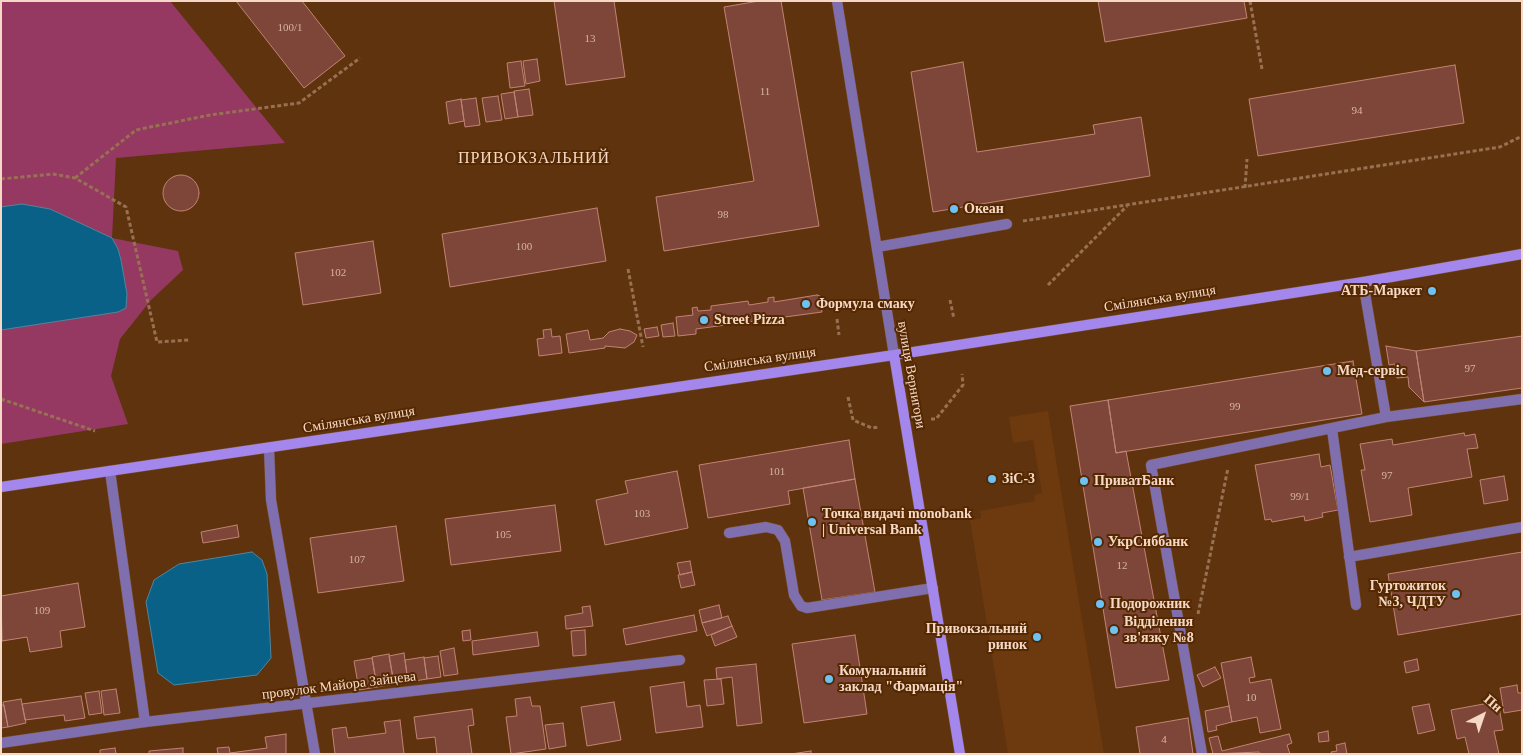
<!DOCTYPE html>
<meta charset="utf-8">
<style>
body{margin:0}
#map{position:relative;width:1523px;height:755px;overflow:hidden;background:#5f330e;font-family:Georgia,serif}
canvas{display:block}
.frame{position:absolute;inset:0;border:2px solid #f5d8c6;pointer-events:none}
.north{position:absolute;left:1458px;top:690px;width:50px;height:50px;-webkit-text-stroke:4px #542801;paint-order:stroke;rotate:41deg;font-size:14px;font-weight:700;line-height:20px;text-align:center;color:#f5d8c6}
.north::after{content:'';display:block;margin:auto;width:18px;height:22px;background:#f5d8c6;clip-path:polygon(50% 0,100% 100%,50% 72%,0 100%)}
</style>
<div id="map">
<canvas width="1523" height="755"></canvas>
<div class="frame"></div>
<div class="north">Пн</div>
</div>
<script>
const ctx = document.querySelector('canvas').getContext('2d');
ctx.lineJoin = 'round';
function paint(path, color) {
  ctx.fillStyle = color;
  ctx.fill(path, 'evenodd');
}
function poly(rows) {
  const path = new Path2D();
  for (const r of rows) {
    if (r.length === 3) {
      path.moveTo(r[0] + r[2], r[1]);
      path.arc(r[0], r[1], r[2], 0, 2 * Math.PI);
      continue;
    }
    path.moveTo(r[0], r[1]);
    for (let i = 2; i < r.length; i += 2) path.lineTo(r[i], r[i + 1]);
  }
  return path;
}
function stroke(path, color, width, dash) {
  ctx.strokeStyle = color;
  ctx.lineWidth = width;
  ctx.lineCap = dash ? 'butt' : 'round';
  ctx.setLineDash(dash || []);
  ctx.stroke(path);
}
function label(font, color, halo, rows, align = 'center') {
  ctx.font = font + ' Georgia,serif';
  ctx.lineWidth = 4;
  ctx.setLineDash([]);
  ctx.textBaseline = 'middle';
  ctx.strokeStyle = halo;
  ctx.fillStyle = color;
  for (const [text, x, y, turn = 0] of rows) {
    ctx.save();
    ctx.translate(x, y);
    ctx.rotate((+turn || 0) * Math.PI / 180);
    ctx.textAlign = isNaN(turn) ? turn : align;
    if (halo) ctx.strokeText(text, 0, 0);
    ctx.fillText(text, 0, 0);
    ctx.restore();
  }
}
paint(poly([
 [1048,411,1104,754,1008,754,970,520,981,518,980,511,1035,501,1034,495,1042,493,1033,440,1013,443,1009,417]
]), '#6d390e');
paint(poly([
 [1,1,170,1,285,143,116,158,112,238,178,251,183,270,151,300,120,339,111,376,128,424,1,444]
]), '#953962');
const water = poly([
 [22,204,50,209,112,238,118,249,121,260,127,294,126,308,118,312,1,330,1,207,22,204],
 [252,552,262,560,267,574,271,658,257,675,174,685,158,673,146,602,154,580,179,564,252,552]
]);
paint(water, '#0a6187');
stroke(water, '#50859a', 1);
const building = poly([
 [236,1,302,1,345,56,304,88,236,1],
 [554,1,614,1,625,77,566,85,554,1],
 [759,1,781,1,819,226,664,251,656,197,754,181,724,7,759,1],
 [1098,1,1244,1,1247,18,1105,42,1098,1],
 [537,59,540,81,526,84,523,61,537,59],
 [521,61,525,86,510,88,507,63,521,61],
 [963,62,977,152,1095,134,1093,125,1141,117,1150,176,933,212,911,72,963,62],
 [1455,65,1464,123,1258,156,1249,99,1455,65],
 [529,89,533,115,518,117,514,91,529,89],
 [514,92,518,117,505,119,501,94,514,92],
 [498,96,502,120,486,122,482,98,498,96],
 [476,98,480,125,465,127,461,100,476,98],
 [461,99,464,121,449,124,446,102,461,99],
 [181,193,18],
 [597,208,606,261,450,287,442,234,597,208],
 [373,241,381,293,303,305,295,253,373,241],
 [817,295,820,296,822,312,696,329,696,334,678,336,676,317,693,315,692,308,697,307,698,311,711,310,711,306,748,301,749,305,768,302,768,298,774,297,774,302,817,295],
 [673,323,675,336,663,337,661,325,673,323],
 [657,327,659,336,646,338,644,329,657,327],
 [551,329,552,337,560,336,562,353,539,356,537,339,544,338,543,330,551,329],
 [620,329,630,331,637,335,634,342,625,348,605,346,605,348,569,353,566,334,588,330,590,340,603,338,609,332,620,329],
 [1522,336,1522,388,1424,402,1416,351,1522,336],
 [1386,346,1416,351,1424,402,1409,387,1408,377,1397,378,1395,364,1389,365,1386,346],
 [1353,361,1362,414,1116,453,1108,400,1353,361],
 [1108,400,1116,453,1126,451,1169,680,1116,688,1070,406,1108,400],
 [1464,433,1465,436,1475,434,1478,448,1467,449,1472,477,1408,488,1412,515,1370,522,1361,470,1365,470,1360,444,1392,439,1393,445,1464,433],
 [849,440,855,479,788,491,790,504,708,518,699,465,849,440],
 [1319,454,1321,467,1330,465,1338,510,1322,513,1323,517,1305,521,1304,516,1272,522,1271,519,1265,520,1255,465,1319,454],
 [677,471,688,528,605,545,596,500,628,493,625,481,677,471],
 [1504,476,1508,500,1484,504,1480,480,1504,476],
 [855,479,875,592,822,600,803,488,855,479],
 [555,505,561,551,451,565,445,519,555,505],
 [237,525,239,537,203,543,201,532,237,525],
 [396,526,404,581,318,593,310,538,396,526],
 [1522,552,1522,614,1398,635,1388,574,1522,552],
 [690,561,692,572,680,575,677,563,690,561],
 [692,572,695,585,681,588,678,575,692,572],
 [78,583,85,627,60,631,62,647,30,652,27,637,2,641,1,596,78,583],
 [719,605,722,618,702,623,699,610,719,605],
 [590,606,593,626,566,629,565,616,583,613,582,607,590,606],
 [694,615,697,631,626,645,623,629,694,615],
 [728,616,732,626,707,636,702,623,728,616],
 [732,626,737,637,715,646,711,635,732,626],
 [470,630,471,640,463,641,462,631,470,630],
 [585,630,586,655,573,656,571,631,585,630],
 [537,632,539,646,473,655,472,641,537,632],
 [855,635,867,714,804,723,792,644,855,635],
 [454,648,458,674,444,676,440,651,454,648],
 [404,653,408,682,394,684,389,656,404,653],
 [389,654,394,684,377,687,372,657,389,654],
 [438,656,441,677,427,679,424,658,438,656],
 [424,657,427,679,408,682,405,660,424,657],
 [1251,657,1255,677,1249,678,1250,683,1271,679,1281,729,1260,733,1257,717,1232,722,1221,663,1251,657],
 [372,658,377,687,359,690,354,661,372,658],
 [1417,659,1419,670,1406,673,1404,662,1417,659],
 [756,664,762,723,737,726,732,677,717,679,716,668,756,664],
 [1215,667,1221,678,1203,687,1197,675,1215,667],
 [721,679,724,704,707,706,704,680,721,679],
 [684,682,687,707,700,705,703,727,656,733,650,687,684,682],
 [1517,685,1518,693,1522,693,1522,710,1504,713,1500,688,1517,685],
 [116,689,120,713,104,715,101,691,116,689],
 [99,691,102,713,89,715,85,693,99,691],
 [81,696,85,718,65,721,64,715,25,720,22,704,81,696],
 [530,697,532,706,540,706,546,749,511,754,506,717,517,716,515,699,530,697],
 [21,699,26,723,8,727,3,702,21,699],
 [614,702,621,740,587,746,581,707,614,702],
 [1489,703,1490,709,1499,707,1503,730,1494,731,1499,754,1469,754,1465,737,1457,739,1451,710,1489,703],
 [1429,704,1435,730,1418,734,1412,707,1429,704],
 [1,705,4,705,8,727,1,728,1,705],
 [1229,706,1232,722,1216,726,1217,730,1208,732,1205,711,1229,706],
 [472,709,474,725,468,726,472,754,437,754,435,737,417,739,414,717,472,709],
 [1188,718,1193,754,1140,754,1136,727,1188,718],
 [400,720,404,754,335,754,332,729,346,727,348,738,386,733,384,722,400,720],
 [563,723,566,746,549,749,545,725,563,723],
 [1328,731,1329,741,1319,742,1318,733,1328,731],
 [286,734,286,754,218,754,217,748,229,747,230,753,267,748,265,737,286,734],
 [1289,734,1292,743,1287,745,1290,754,1260,754,1259,752,1213,754,1209,738,1218,736,1222,751,1289,734],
 [1345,743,1347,754,1332,754,1331,752,1337,751,1336,745,1345,743],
 [115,748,116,754,100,754,100,750,115,748],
 [183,748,183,754,149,754,149,751,183,748],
 [811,751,811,754,791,754,811,751]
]);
paint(building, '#7e4638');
stroke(building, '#c18373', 1);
const lane = poly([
 [877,247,1007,224],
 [1386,417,1522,399],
 [1332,429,1356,605],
 [269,448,271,500,315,754],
 [110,471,145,722],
 [729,533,766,527,778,530,785,541,794,595,801,606,807,608,933,588],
 [1349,557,1522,527],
 [1202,754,1151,465,1386,417,1363,282]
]);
const street = poly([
 [837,1,894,355],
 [1,743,145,722,680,660]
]);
const secondary = poly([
 [894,355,960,754],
 [1,487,894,355,1363,282,1522,254]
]);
stroke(lane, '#7a512f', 11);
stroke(street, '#7a512f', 11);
stroke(secondary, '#7a512f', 11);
stroke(poly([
 [1250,1,1262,69],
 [75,178,136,130,210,115,299,103,360,58],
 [1,179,53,174,75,178,126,207,157,342,190,340],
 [1245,188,1247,159],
 [1023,221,1500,147,1522,136],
 [628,269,643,347],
 [1048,285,1127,206],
 [950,300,954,319],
 [837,319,839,335],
 [848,397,853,420,872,428,879,427],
 [1,399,95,431],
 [931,419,936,419,963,385,962,374],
 [1198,614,1228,468]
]), '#987153', 3, [4, 2.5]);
stroke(lane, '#806faf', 10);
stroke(street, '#806faf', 10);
stroke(secondary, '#a487ed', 10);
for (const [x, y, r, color] of [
 [954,209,5,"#6dc2f3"],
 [1432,291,5,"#6dc2f3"],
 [806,304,5,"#6dc2f3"],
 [704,320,5,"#6dc2f3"],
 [1327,371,5,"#6dc2f3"],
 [992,479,5,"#6dc2f3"],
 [1084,481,5,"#6dc2f3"],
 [812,522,5,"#6dc2f3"],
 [1098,542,5,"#6dc2f3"],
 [1456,594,5,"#6dc2f3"],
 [1100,604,5,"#6dc2f3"],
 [1114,630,5,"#6dc2f3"],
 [1037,637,5,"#6dc2f3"],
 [829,679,5,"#6dc2f3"]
]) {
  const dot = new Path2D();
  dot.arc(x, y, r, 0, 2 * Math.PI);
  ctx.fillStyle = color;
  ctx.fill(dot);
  stroke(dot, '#542801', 2);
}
label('11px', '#d7b4a2', null, [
 ["100/1",290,28],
 ["13",590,39],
 ["11",765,92],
 ["94",1357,111],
 ["98",723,215],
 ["100",524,247],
 ["102",338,273],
 ["97",1470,369],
 ["99",1235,407],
 ["101",777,472],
 ["97",1387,476],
 ["99/1",1300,497],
 ["103",642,514],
 ["105",503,535],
 ["107",357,560],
 ["12",1122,566],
 ["109",42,611],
 ["10",1251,698],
 ["4",1164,740]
]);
label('bold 14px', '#f5d8c6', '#542801', [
 ["Океан",964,209],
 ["АТБ-Маркет",1422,291,"right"],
 ["Формула смаку",816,304],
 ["Street Pizza",714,320],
 ["Мед-сервіс",1337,371],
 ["ЗіС-3",1002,479],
 ["ПриватБанк",1094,481],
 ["Точка видачі monobank",822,514],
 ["| Universal Bank",822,530],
 ["УкрСиббанк",1108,542],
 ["Гуртожиток",1446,586,"right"],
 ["№3, ЧДТУ",1446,602,"right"],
 ["Подорожник",1110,604],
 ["Відділення",1124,622],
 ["зв'язку №8",1124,638],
 ["Привокзальний",1027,629,"right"],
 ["ринок",1027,645,"right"],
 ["Комунальний",839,671],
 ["заклад \"Фармація\"",839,687]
], 'left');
label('14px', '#f5d8c6', '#542801', [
 ["Смілянська вулиця",1160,299,-9],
 ["Смілянська вулиця",760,360,-8],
 ["вулиця Вернигори",911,375,80],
 ["Смілянська вулиця",359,420,-9],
 ["провулок Майора Зайцева",339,686,-7]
]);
ctx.letterSpacing = '1px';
label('16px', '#f5d8c6', '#542801', [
 ["ПРИВОКЗАЛЬНИЙ",534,159]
]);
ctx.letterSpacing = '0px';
</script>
